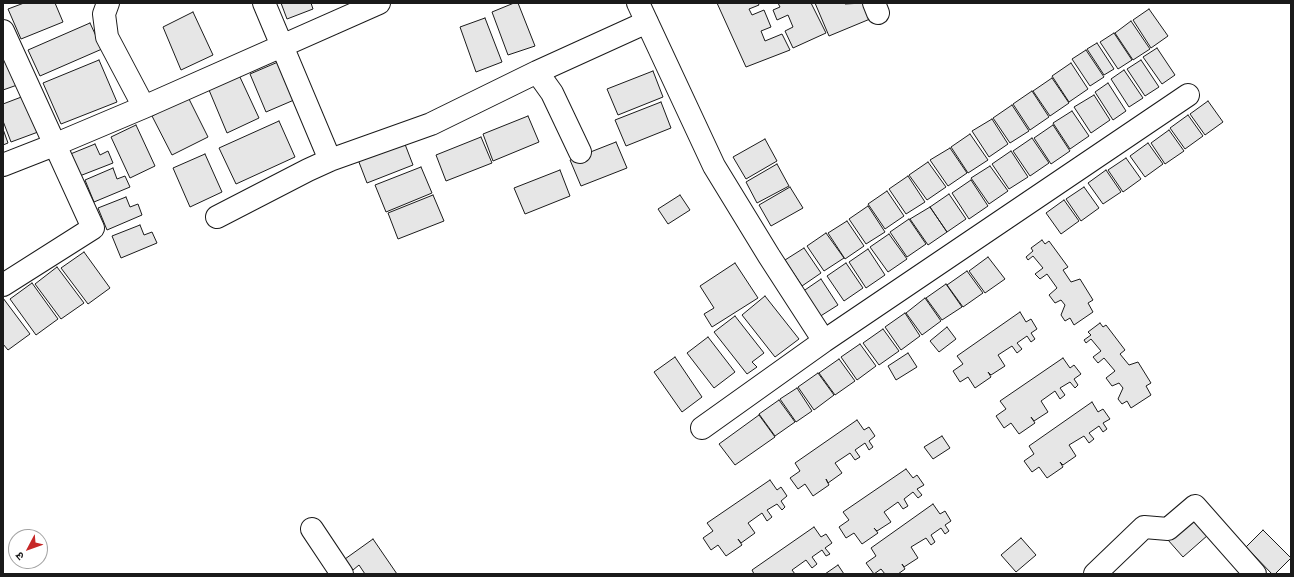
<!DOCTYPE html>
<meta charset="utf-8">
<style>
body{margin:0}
#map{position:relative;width:1294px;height:577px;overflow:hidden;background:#fff;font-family:"DM Sans","Noto Sans Devanagari",sans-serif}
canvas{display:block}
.frame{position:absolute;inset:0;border:4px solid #1a1a1a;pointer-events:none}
.north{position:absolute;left:8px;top:529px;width:40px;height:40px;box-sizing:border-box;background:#fff;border:1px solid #a3a3a3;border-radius:50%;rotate:229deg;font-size:11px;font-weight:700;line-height:16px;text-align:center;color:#1a1a1a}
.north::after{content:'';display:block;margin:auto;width:14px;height:18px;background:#c62828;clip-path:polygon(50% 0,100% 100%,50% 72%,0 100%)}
</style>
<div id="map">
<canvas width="1294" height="577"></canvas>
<div class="frame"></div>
<div class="north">उ</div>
</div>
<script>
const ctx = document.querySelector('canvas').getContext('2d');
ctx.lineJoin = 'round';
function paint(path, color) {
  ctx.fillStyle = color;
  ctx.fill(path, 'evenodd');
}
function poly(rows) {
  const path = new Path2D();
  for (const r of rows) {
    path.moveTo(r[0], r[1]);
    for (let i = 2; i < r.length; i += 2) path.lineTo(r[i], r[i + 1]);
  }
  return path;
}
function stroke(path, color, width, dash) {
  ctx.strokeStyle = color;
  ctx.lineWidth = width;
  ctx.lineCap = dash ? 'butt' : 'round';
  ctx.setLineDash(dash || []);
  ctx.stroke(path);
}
const building = poly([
 [24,3,55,3,63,22,21,39,8,9,24,3],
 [281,3,311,3,313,9,287,19,281,3],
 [514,3,518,3,535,46,508,55,492,12,514,3],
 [717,3,758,3,759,5,749,9,752,15,764,10,771,27,761,31,765,41,782,34,790,50,746,67,717,3],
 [778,3,811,3,826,33,793,48,785,31,793,27,788,15,777,20,773,10,780,7,778,3],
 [815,3,844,3,845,4,863,3,870,19,829,36,815,3],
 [1149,9,1168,36,1151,48,1133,20,1149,9],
 [193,12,213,55,181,70,163,27,193,12],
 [485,18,502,62,476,72,460,27,485,18],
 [1131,21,1150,49,1133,60,1115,33,1131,21],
 [90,23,102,49,40,76,28,50,90,23],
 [1114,33,1132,60,1118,69,1100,42,1114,33],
 [1097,43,1114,69,1104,75,1087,49,1097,43],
 [1157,48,1175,75,1162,84,1143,57,1157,48],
 [3,49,20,84,3,90,3,49],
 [1086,50,1104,77,1090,86,1072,59,1086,50],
 [99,60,117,102,61,124,43,83,99,60],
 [1141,60,1159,87,1145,96,1127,69,1141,60],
 [278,62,294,100,266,112,250,74,278,62],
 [1071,63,1088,89,1069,102,1052,76,1071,63],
 [1124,70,1143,98,1129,107,1111,79,1124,70],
 [653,71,663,97,618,115,607,89,653,71],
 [239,75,259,118,227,133,209,90,239,75],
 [1052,78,1069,103,1050,116,1033,91,1052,78],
 [1108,83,1126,111,1113,120,1095,92,1108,83],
 [1032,91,1049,117,1030,130,1013,104,1032,91],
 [1094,95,1110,120,1091,133,1074,107,1094,95],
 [24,96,38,132,11,142,3,121,3,104,24,96],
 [188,97,208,137,172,155,152,116,188,97],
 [1208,101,1223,122,1205,135,1190,114,1208,101],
 [661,102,671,128,626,146,615,120,661,102],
 [1012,105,1029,131,1010,143,993,118,1012,105],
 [1072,111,1089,136,1070,149,1053,123,1072,111],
 [1188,115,1203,136,1185,149,1170,128,1188,115],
 [528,116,539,142,493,161,483,134,528,116],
 [992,119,1008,144,989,157,972,131,992,119],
 [279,121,295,157,236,184,219,148,279,121],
 [136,125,155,166,130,178,111,137,136,125],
 [1053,125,1070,151,1051,164,1034,138,1053,125],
 [3,129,8,143,3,145,3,129],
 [1169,130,1184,151,1165,164,1151,143,1169,130],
 [970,134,988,160,968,173,951,147,970,134],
 [481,137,492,163,446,181,436,155,481,137],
 [1032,138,1049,163,1030,176,1013,151,1032,138],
 [403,139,413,165,367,183,357,157,403,139],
 [765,139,777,161,746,179,733,157,765,139],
 [616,142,627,168,581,186,570,160,616,142],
 [1148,143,1163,164,1145,177,1130,156,1148,143],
 [95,144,100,155,108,151,113,163,77,177,68,155,95,144],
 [950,148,967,173,948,186,930,160,950,148],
 [1011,151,1028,177,1009,189,992,164,1011,151],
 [205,154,222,192,190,207,173,168,205,154],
 [1126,158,1141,179,1123,192,1108,170,1126,158],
 [928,162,946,187,927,200,909,175,928,162],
 [777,164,789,186,757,203,746,182,777,164],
 [990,166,1008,191,989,204,971,178,990,166],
 [421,167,432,193,386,212,375,185,421,167],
 [113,168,117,179,125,176,130,187,94,202,85,180,113,168],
 [560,170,570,196,525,214,514,188,560,170],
 [1106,170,1121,192,1103,204,1088,183,1106,170],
 [908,176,925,202,906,214,889,189,908,176],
 [971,180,988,206,969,219,952,193,971,180],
 [790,187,803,208,771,226,759,205,790,187],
 [1084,187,1099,208,1081,221,1066,199,1084,187],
 [887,191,904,216,885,229,868,204,887,191],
 [949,194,966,219,947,232,930,207,949,194],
 [433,195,444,221,398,239,388,213,433,195],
 [680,195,690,210,668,224,658,209,680,195],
 [126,197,130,207,138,204,142,215,107,230,98,208,126,197],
 [1064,200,1079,221,1061,234,1046,213,1064,200],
 [868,206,885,232,866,244,849,219,868,206],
 [930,207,947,232,928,245,910,219,930,207],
 [909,219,926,244,907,257,890,232,909,219],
 [847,221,864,246,845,259,828,233,847,221],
 [140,225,144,235,152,232,157,243,121,258,112,236,140,225],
 [826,233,844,258,824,271,807,246,826,233],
 [889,234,907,259,888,272,870,247,889,234],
 [1042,240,1045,244,1049,241,1068,267,1063,270,1071,282,1080,279,1093,300,1088,303,1093,312,1074,325,1070,318,1065,321,1061,315,1065,305,1061,300,1055,303,1049,295,1057,288,1047,274,1040,279,1035,274,1043,268,1033,256,1028,260,1026,257,1033,251,1031,248,1042,240],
 [804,248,821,273,802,286,785,260,804,248],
 [868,249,885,275,866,288,849,262,868,249],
 [84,252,110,288,88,304,61,268,84,252],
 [988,257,1005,279,985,293,969,271,988,257],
 [735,263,758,298,712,327,704,314,714,308,700,286,735,263],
 [846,263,863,288,844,301,827,276,846,263],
 [57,267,84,303,61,319,35,284,57,267],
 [967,271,983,293,963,307,947,285,967,271],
 [821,279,838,305,819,317,802,292,821,279],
 [32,283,58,319,36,335,10,299,32,283],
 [946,284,962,307,942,320,926,298,946,284],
 [765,296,799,339,775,357,742,315,765,296],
 [3,298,30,334,8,350,3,344,3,298],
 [925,298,941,321,922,335,906,313,925,298],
 [1020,312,1026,322,1031,319,1037,329,1031,333,1035,339,1031,342,1027,336,1017,343,1022,349,1017,353,1012,346,998,355,1005,366,991,375,988,372,991,377,975,388,968,377,960,382,953,371,963,364,957,356,1020,312],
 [905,313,920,336,901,350,885,327,905,313],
 [735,316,764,353,752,362,757,367,747,374,714,332,735,316],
 [1100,323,1103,327,1106,325,1125,350,1120,354,1129,365,1138,362,1151,383,1146,386,1151,395,1131,408,1127,401,1122,404,1118,399,1123,388,1119,383,1112,386,1106,378,1115,371,1104,358,1098,363,1093,357,1101,351,1091,339,1086,343,1084,340,1091,335,1088,332,1100,323],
 [947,327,956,339,939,352,930,341,947,327],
 [883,329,899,351,879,365,863,343,883,329],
 [708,337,735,372,714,388,687,353,708,337],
 [860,344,876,366,857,380,841,357,860,344],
 [908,353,917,367,896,380,888,366,908,353],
 [675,357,702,397,682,412,654,372,675,357],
 [1063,358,1070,368,1074,365,1081,374,1074,379,1078,385,1075,388,1070,382,1060,388,1065,395,1060,399,1055,391,1041,401,1048,412,1034,421,1031,417,1035,423,1019,434,1011,423,1004,428,996,416,1006,409,1000,401,1063,358],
 [839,359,855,381,835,395,819,373,839,359],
 [818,373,834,395,814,410,798,387,818,373],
 [797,388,812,411,796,422,780,399,797,388],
 [779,400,795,422,775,436,759,414,779,400],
 [1092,402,1098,412,1103,409,1110,419,1103,423,1107,429,1103,432,1099,426,1089,433,1094,439,1089,443,1084,436,1069,445,1076,456,1063,465,1060,462,1063,467,1047,478,1039,467,1032,472,1024,461,1034,454,1029,446,1092,402],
 [759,415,775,437,735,465,719,444,759,415],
 [857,420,864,430,869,427,875,436,869,441,873,447,869,450,865,443,855,450,860,457,855,460,850,453,835,463,842,473,828,483,826,479,829,485,813,496,805,484,798,489,790,478,800,471,795,463,857,420],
 [942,436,950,448,933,459,924,447,942,436],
 [906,469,913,478,917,475,924,485,917,489,922,495,918,498,913,492,904,499,908,506,903,509,898,502,884,512,891,522,877,531,874,528,878,533,862,544,854,533,846,538,839,527,849,520,843,512,906,469],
 [770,480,777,490,781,487,787,496,781,501,785,507,782,510,777,504,767,510,772,517,767,521,762,513,748,523,755,533,741,543,738,539,742,545,726,556,718,545,711,550,703,538,713,531,707,523,770,480],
 [933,504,940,514,945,511,951,521,945,525,949,531,945,534,941,528,931,535,935,542,931,545,926,538,911,547,918,558,904,567,902,564,905,569,898,574,885,574,881,569,874,574,866,563,876,556,871,548,933,504],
 [1193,518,1208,535,1183,557,1168,540,1193,518],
 [814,527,821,537,826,534,832,543,825,548,830,554,826,556,822,550,812,557,817,564,812,568,806,560,792,570,795,574,754,574,752,570,814,527],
 [1263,530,1291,558,1275,574,1272,574,1246,547,1263,530],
 [1021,538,1036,555,1016,572,1001,555,1021,538],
 [373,539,397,574,365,574,359,565,353,570,345,559,373,539],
 [838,565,844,574,825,574,838,565]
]);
paint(building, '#e6e6e6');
stroke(building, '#1a1a1a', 1);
const minor = poly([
 [108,3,104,14,107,37,144,107],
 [264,3,330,160],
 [638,3,714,166,769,256,824,341],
 [874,3,878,13],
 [3,31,93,228,3,285],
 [537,72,552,93,580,152],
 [3,165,54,145,144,107,379,3],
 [217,217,308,170,330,160,431,124,537,72,647,22],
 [702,428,824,341,1188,95],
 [312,529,342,574],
 [1095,574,1144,527,1168,529,1195,506,1255,574]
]);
stroke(minor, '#1a1a1a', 24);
stroke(minor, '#fff', 22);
</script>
